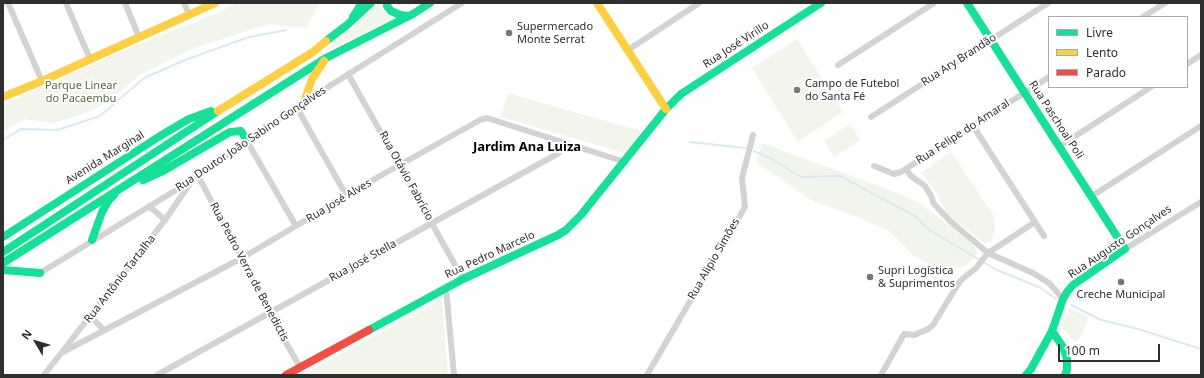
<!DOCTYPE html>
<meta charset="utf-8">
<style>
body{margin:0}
#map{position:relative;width:1204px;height:378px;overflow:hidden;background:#fff;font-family:"Noto Sans",sans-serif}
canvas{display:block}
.frame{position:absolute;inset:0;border:4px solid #2e2e2e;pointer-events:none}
.legend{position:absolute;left:1048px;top:16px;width:140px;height:72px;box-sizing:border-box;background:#fff;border:1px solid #ababab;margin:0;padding:5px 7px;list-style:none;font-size:12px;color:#2e2e2e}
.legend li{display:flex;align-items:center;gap:8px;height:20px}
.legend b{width:20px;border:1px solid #ababab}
.north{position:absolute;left:16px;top:322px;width:40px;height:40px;-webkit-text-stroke:3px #fff;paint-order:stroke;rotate:308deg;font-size:11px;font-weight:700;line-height:16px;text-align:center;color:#2e2e2e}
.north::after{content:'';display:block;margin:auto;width:14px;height:18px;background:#2e2e2e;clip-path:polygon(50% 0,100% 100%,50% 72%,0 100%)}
.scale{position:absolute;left:1058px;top:344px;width:102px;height:18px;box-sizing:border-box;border:2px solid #2e2e2e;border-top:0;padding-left:5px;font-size:12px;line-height:14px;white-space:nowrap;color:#2e2e2e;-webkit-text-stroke:3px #fff;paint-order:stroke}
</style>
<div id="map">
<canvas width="1204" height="378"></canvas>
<div class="frame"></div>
<ul class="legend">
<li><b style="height:5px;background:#16e098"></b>Livre</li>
<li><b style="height:5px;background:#ffcf43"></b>Lento</li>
<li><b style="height:5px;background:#f24e42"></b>Parado</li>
</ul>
<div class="north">N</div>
<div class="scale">100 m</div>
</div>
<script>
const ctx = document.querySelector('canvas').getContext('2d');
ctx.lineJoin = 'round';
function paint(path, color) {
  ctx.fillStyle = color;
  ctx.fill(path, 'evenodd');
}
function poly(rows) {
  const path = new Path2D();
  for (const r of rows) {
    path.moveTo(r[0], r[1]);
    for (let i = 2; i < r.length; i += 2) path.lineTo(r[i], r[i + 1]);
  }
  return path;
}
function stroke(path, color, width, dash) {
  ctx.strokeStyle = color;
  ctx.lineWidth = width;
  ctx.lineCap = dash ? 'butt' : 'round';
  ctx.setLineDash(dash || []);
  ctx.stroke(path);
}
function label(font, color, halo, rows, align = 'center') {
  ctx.font = font + ' "Noto Sans",sans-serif';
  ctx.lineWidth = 4;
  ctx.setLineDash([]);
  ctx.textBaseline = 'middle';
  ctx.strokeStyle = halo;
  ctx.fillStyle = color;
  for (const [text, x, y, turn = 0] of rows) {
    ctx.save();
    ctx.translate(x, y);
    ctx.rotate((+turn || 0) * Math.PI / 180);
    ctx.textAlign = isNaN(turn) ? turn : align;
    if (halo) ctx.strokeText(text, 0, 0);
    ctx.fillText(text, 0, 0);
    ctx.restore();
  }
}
paint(poly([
 [238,3,319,3,307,28,269,24,194,48,139,75,108,102,89,112,54,123,24,119,3,132,3,105,134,46,198,21],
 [378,3,380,3,382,10,388,16,393,19,324,52,352,29],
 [797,39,843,112,798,142,752,68],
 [508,93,644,132,629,151,621,152,501,117],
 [850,124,860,140,834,157,824,141],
 [762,143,884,188,918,202,967,238,978,252,969,264,943,273,912,254,889,231,850,214,813,201,757,163],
 [951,152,994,216,995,230,991,242,985,243,948,215,936,192,921,173],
 [442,299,448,375,302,375],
 [1069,308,1084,315,1088,318,1087,323,1077,342,1074,341,1061,326]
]), '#f1f5ec');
stroke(poly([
 [3,140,21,129,57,130,100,116,144,78,185,60,249,37,286,30],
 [690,142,745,148],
 [754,151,770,158,801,177,840,176,915,216,928,229,995,269,1041,288,1056,299],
 [1071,305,1101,320,1138,329,1201,349]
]), '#d8ebf2', 2);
stroke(poly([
 [8,3,42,81],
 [66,3,90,59],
 [125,3,139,37],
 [184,3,189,14],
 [1143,17,1165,3],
 [628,50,699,3],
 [1187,64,1201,55],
 [838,65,934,3],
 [348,74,463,279],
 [297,108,346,195],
 [871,117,1048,3],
 [973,126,1044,236],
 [247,141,296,226],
 [1060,146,1151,87],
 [874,166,894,174,901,172,1049,77],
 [906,169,911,176,925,186,931,196,934,204,950,221,988,253,1033,273,1049,283,1063,299],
 [198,176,242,258,269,313,300,367],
 [1092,196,1201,126],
 [149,206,165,220],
 [1125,249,1201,202],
 [40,273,191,181,247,141,297,108,304,102,462,3],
 [446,288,454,375],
 [91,317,104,330],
 [63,352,242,258,296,226,346,195,480,120,487,118,625,162],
 [44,375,165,220,191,182],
 [157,375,559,153,565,143],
 [647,375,745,207,742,178,753,135],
 [881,375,904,334,914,335,928,329,933,325,960,281,976,268,988,253,1035,222]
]), '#d3d3d3', 6);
stroke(poly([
 [387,3,387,6,391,11,400,15,409,16],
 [967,3,1125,249,1073,285,1067,292,1063,299,1052,331,1031,369,1026,375],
 [353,17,362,3],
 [326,41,347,25,371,3],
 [143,180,163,171,230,132,241,131,247,141],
 [3,237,160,136,189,119,211,111],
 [92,240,102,212,109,200,114,195],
 [3,252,218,111],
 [3,263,326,58,413,14,430,3],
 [3,270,40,273],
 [369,330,463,279,558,235,566,230,581,215,666,109,681,94,821,3],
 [1052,331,1063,347,1067,359,1067,370,1065,375]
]), '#16e098', 8);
stroke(poly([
 [597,3,666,109],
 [3,97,42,81,215,3],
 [304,102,312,79,324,61],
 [218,111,313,52,326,41]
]), '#ffcf43', 8);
stroke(poly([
 [286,375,369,330]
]), '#f24e42', 8);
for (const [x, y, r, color] of [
 [509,33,4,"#777"],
 [797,90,4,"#777"],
 [870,277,4,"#777"],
 [1121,282,4,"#777"]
]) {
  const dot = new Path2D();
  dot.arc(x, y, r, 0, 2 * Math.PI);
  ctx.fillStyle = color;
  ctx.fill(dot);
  stroke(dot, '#fff', 1.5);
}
label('11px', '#2e2e2e', '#fff', [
 ["Supermercado",517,27],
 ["Monte Serrat",517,40],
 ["Campo de Futebol",805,84],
 ["do Santa Fé",805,97],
 ["Supri Logística",878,271],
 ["& Suprimentos",878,284],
 ["Creche Municipal",1121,295,"center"]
], 'left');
label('11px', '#2e2e2e', '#fff', [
 ["Rua José Virillo",736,45,-33],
 ["Rua Ary Brandão",959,60,-33],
 ["Rua Paschoal Poli",1056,120,57],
 ["Rua Felipe do Amaral",963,132,-33],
 ["Rua Doutor João Sabino Gonçalves",251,139,-34],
 ["Avenida Marginal",105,158,-32],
 ["Rua Otávio Fabrício",406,176,61],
 ["Rua José Alves",339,201,-31],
 ["Rua Augusto Gonçalves",1120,242,-34],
 ["Rua Pedro Marcelo",490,255,-25],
 ["Rua Alipio Simões",714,259,-60],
 ["Rua José Stella",363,261,-29],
 ["Rua Pedro Verra de Benedictis",249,272,62],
 ["Rua Antônio Tartalha",120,279,-52]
]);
label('11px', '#566c3a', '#fff', [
 ["Parque Linear",81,86],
 ["do Pacaembu",81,99]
]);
label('bold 13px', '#000', '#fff', [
 ["Jardim Ana Luiza",527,147]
]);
</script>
